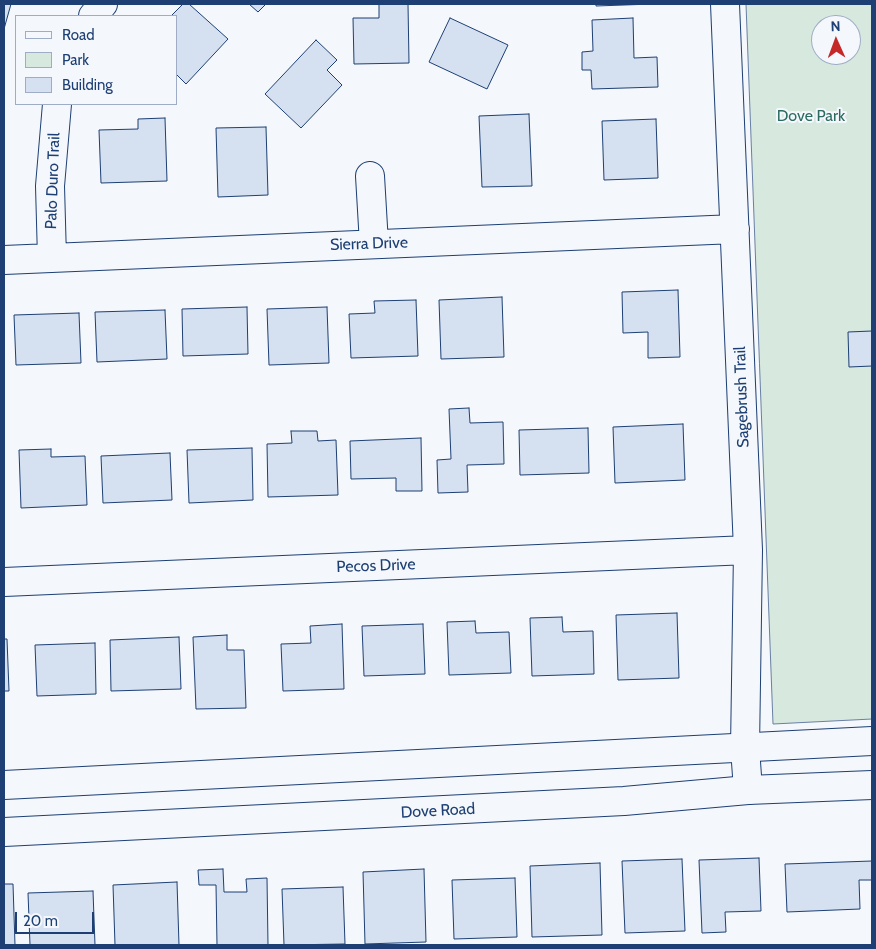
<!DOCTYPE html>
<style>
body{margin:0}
#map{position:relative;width:876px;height:949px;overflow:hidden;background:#f4f7fb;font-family:Cabin,sans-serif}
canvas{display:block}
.frame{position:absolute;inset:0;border:5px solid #1d3f73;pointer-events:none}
.legend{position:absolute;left:15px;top:15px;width:162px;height:90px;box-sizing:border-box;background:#f4f7fb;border:1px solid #9eadc5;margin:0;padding:6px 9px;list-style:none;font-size:15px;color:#1d3f73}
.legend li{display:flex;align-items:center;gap:10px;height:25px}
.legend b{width:25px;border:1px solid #9eadc5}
.north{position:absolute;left:811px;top:15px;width:50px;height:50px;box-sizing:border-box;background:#f4f7fb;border:1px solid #9eadc5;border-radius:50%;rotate:358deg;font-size:14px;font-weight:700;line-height:20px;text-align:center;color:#1d3f73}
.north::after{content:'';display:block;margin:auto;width:18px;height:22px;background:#c62828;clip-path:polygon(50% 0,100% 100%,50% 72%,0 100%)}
.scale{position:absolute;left:15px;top:912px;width:79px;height:22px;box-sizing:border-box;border:2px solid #1d3f73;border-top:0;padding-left:6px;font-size:15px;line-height:18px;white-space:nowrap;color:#1d3f73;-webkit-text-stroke:4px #f4f7fb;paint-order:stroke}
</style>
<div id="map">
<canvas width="876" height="949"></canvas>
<div class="frame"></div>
<ul class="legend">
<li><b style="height:6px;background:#f4f7fb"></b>Road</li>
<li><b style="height:14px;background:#d7e8df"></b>Park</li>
<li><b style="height:14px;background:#d5e0f0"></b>Building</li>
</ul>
<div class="north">N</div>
<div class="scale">20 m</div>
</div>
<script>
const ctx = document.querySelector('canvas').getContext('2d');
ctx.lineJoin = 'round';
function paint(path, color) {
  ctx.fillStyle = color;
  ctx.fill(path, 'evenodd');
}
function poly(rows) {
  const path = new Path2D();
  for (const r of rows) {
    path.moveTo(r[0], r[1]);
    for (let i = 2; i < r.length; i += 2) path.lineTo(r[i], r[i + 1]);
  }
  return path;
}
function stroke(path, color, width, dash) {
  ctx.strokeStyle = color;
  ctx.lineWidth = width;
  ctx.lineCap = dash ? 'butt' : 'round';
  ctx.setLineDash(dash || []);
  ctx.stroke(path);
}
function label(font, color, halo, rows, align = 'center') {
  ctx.font = font + ' Cabin,sans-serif';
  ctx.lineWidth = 4;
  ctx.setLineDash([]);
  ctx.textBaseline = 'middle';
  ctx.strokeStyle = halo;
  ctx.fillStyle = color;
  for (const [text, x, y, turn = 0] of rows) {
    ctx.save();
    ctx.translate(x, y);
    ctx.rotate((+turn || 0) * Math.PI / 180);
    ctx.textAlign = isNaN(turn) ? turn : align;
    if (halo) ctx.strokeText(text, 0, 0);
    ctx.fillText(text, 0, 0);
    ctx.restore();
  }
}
const green = poly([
 [746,4,872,4,872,719,773,724,746,4],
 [821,25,851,25,851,55,821,55,821,25]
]);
paint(green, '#d7e8df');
stroke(green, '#687fa3', 1);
const building = poly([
 [4,4,11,4,4,29,4,4],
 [183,4,189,4,228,39,186,84,176,74,176,16,171,16,183,4],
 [249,4,266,4,258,12,249,4],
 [379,4,408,4,409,63,354,64,353,18,379,18,379,4],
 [596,4,652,4,596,6,596,4],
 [450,18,508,45,487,89,429,62,450,18],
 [633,18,634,58,657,57,658,87,592,89,591,70,582,70,582,52,593,51,592,20,633,18],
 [316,40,337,60,327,70,342,85,301,128,265,94,316,40],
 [529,114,532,186,482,187,479,116,529,114],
 [165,118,167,181,101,183,99,130,138,129,138,119,165,118],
 [656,119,658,178,604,180,602,121,656,119],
 [266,127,268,195,218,197,216,128,266,127],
 [678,290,680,357,648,358,648,332,623,333,622,292,678,290],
 [502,297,504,357,441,359,439,300,502,297],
 [416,300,418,356,351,358,349,314,375,313,374,301,416,300],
 [247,307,248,354,183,356,182,309,247,307],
 [327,307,329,363,269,365,267,309,327,307],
 [165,310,167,359,97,362,95,312,165,310],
 [79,313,81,363,16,365,14,315,79,313],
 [872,331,872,366,849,367,848,332,872,331],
 [469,408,470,423,503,422,504,464,467,465,468,492,438,493,437,460,451,459,449,409,469,408],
 [683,424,685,480,615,483,613,427,683,424],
 [588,428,589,473,520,475,519,430,588,428],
 [291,431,317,431,318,441,336,440,338,495,268,497,267,444,292,443,291,431],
 [421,438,422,491,396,491,396,478,351,479,350,441,421,438],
 [252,448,253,500,189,503,187,450,252,448],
 [51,449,51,457,85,456,87,505,21,508,19,450,51,449],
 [170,453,172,500,103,503,101,456,170,453],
 [677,613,679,678,618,680,616,615,677,613],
 [562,617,563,632,593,631,594,674,532,676,530,618,562,617],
 [475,621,476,633,509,632,511,673,449,675,447,622,475,621],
 [342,624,344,689,283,691,281,644,311,643,310,626,342,624],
 [423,624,425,674,364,676,362,626,423,624],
 [227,635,227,650,244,650,246,708,196,709,193,637,227,635],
 [179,637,181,689,111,691,110,640,179,637],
 [4,639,7,639,9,691,4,691,4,639],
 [95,643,96,694,37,696,35,645,95,643],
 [759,858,761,911,725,912,726,932,702,933,699,860,759,858],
 [682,859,685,931,625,933,622,861,682,859],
 [872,861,872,880,859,880,860,909,787,912,785,864,872,861],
 [600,863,602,935,532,937,530,866,600,863],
 [223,869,224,892,247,892,246,879,267,878,268,945,217,945,216,885,199,885,198,870,223,869],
 [424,869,426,942,365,944,363,872,424,869],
 [515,878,517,937,454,939,452,880,515,878],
 [177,882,179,945,115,945,113,885,177,882],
 [4,884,13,884,15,945,4,945,4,884],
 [343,887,345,944,284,945,282,889,343,887],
 [93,891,95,945,30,945,28,893,93,891]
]);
paint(building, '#d5e0f0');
stroke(building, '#1d3f73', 1);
const minor = poly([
 [725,4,748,550,745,748,748,790],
 [93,16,103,4],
 [370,176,374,244],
 [52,258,50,186,57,104],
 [4,260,735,229],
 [4,582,748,550]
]);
const major = poly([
 [4,785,872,741],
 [4,832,624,801,748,790,872,785]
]);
stroke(minor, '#1d3f73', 30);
stroke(major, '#1d3f73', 30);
stroke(minor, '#f4f7fb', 28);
stroke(major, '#f4f7fb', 28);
label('16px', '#2c6c60', '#f4f7fb', [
 ["Dove Park",811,116]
]);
label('16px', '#1d3f73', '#f4f7fb', [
 ["Palo Duro Trail",53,181,-88],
 ["Sierra Drive",369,244,-2],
 ["Sagebrush Trail",742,397,-92],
 ["Pecos Drive",376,566,-2],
 ["Dove Road",438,811,-3]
]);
</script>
